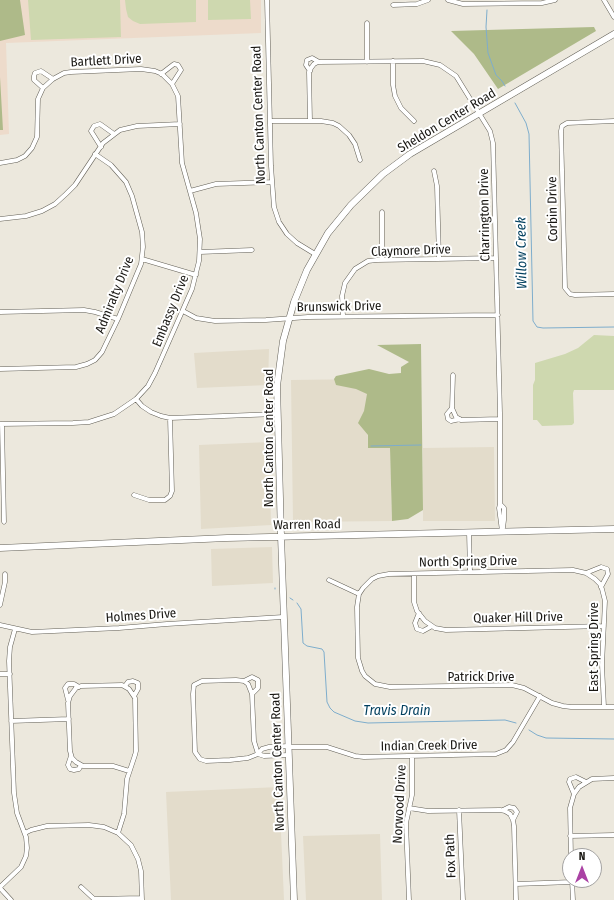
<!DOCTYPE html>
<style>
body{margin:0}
#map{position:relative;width:614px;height:900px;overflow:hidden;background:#ece8dd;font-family:"Fira Sans Condensed",sans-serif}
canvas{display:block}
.north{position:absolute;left:562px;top:848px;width:40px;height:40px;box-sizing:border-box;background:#fff;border:1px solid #a3a2a1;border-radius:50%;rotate:0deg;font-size:11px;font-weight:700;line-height:16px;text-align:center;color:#191713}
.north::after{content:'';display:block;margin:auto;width:14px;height:18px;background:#aa42a4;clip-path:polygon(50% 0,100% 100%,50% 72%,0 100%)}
</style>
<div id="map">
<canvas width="614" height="900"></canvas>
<div class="north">N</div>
</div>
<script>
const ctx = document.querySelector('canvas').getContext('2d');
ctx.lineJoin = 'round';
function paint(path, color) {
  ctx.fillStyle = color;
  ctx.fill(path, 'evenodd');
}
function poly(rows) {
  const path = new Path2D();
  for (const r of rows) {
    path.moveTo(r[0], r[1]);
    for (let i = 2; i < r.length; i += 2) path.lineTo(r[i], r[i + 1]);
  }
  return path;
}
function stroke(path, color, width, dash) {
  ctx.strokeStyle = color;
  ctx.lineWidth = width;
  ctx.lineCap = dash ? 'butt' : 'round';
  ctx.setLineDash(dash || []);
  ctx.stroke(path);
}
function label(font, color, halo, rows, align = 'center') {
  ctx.font = font + ' "Fira Sans Condensed",sans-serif';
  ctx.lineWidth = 4;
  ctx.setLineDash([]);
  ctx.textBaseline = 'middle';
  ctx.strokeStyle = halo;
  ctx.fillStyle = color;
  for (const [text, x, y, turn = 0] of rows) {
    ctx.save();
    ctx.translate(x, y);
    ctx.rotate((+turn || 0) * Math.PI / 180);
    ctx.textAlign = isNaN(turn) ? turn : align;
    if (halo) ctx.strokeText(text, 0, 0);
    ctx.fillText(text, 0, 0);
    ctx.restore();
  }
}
paint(poly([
 [269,349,268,385,197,388,194,353],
 [367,379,368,448,390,448,392,521,293,522,291,380],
 [269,442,271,525,201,529,199,445],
 [494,447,495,521,423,521,423,448],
 [272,547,273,583,212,586,211,549],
 [279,787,284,900,171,900,166,792],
 [380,834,382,900,306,900,303,836]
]), '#e3dccb');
paint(poly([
 [0,0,261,0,261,33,6,43,9,134,0,135]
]), '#eddbcb');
paint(poly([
 [28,0,120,0,121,37,31,40],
 [125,0,196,0,196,22,140,24,133,21,128,17,126,9],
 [208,0,250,0,251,19,208,20],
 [594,335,614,336,614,390,574,390,573,393,574,423,572,425,542,426,537,420,533,420,533,385,535,380,535,363,565,354,578,348]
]), '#ced8af');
paint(poly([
 [0,0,20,0,25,35,0,41],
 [594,27,596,31,498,89,474,54,451,31],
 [0,77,3,130,0,130],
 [421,344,423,510,408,519,392,521,390,448,368,448,368,435,358,423,364,411,367,394,356,389,336,385,334,379,336,376,369,369,389,374,401,373,401,367,409,362,377,345]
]), '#aeba89');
stroke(poly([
 [487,10,486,27,488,53,496,75,502,81,505,86],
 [515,103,526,123,529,134,533,321,537,327,543,328,614,327],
 [371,446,421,445],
 [275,588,275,589],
 [290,598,293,600],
 [297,603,301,609,303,643,307,646,322,649,324,652,327,702,330,708,334,712,355,721,368,723,505,720,516,723],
 [529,730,537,735,546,738,614,739]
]), '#7eadcc', 1);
const minor = poly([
 [267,0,271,166,274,207,279,222,287,234,297,243,315,254],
 [448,0,463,4,542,3,555,0],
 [604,0,614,17],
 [393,5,417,4,428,0],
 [367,23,367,62],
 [393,61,393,85,395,96,401,108,414,121],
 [310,71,306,65,307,60,312,58,319,62],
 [161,74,174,64,178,65,181,70,172,84],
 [43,88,34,80,34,76,35,73,41,71,53,79],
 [270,121,321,121,333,123,339,126,349,135,355,144,360,160],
 [310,121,309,72,311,68,314,64,318,62,423,61,440,65,456,76,490,131,493,143,500,413,500,504,499,508,502,531],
 [614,121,567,123,562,126,561,131,565,288,570,294,575,295,614,294],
 [101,147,91,131,94,126,100,124,114,134],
 [0,163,17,160,25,156,32,148,37,137,38,99,43,88,53,79,64,73,71,72,141,69,155,71,162,74,172,84,178,96,182,163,196,213,200,239,199,261,192,289,155,373,148,386,136,399,114,414,89,422,73,423,0,424],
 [434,171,437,186,439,259],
 [190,191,216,184,272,182],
 [382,212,382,260],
 [0,219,26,216,42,211,55,204,66,194,75,185,103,143,120,130,137,126,180,124],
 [200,252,252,250],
 [142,259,196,275],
 [183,311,196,318,215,321,266,320,308,317,498,315],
 [0,312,84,310,95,312,118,319],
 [343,316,342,296,345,283,355,269,368,261,377,260,496,258],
 [0,369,76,367,87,364,95,360,102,352,118,319,141,264,143,247,142,232,132,196,126,182,111,165,95,154],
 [453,375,452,408,456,417,461,420,500,419],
 [136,399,142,406,151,412,161,416,170,418,277,414],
 [452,408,447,414,448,419,451,421,460,419],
 [2,424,4,522],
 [134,495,149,500,165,500,170,496,172,491,170,418],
 [500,504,504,508,504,520,503,528],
 [469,532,470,572],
 [586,573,601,567,607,569,608,574,601,587],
 [414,574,414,602,417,611,425,621,435,628,446,630,604,626],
 [329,580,359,594],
 [0,605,5,582,5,574],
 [419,613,415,623,417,629,423,631,432,626],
 [0,625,32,632,119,628,167,624,283,617],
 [0,674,10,674],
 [244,681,252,677,258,680,258,688,252,694],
 [125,686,128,682,133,681,138,683,138,689,134,696],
 [68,700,65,688,68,684,74,684,79,687],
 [604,707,602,665,605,601,602,589,600,584,595,579,586,573,573,570,389,574,378,576,372,579,363,588,359,594,357,607,358,658,362,671,365,676,375,684,390,687,512,685,524,688,552,703,563,706,571,707,614,707],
 [11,721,69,719],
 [288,747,327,747,355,756,364,757,496,754,506,750,513,742,540,696],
 [258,754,254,741,252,694,248,684,244,681,236,680,202,681,194,685,193,694,195,752,200,759,206,761,230,760,248,758,258,754,264,756,288,755],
 [258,754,262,749,269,747,288,746],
 [71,756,68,765,70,769,74,770,79,769,81,765],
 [574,794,569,782,570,779,576,777,586,782],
 [409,808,428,811,500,810,505,811,510,814,513,820,514,826,516,900],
 [459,810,463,900],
 [503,810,509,807,514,808,517,812,513,820],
 [25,833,31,830,47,826,89,825,104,827,118,833,131,845,138,859,141,871,142,900],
 [118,833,124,814,127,779,135,755,136,751,135,698,129,689,122,685,81,686,76,688,70,696,68,703,70,751,72,758,76,762,83,766,113,766,129,771],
 [570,836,614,835],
 [571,856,570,808,574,794,579,787,592,779,614,778],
 [572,880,573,900],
 [516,884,572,882],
 [0,887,21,867,26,856,27,848,26,837,17,813,14,793,9,661,10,647,15,629],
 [81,887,94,899,142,898],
 [0,888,11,900],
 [409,900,406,823,412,795,412,756]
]);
const secondary = poly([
 [0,548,227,538,614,529],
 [294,900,281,536,277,386,283,341,294,302,307,270,328,233,351,205,383,174,410,154,614,34]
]);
stroke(minor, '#625f56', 5);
stroke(secondary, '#625f56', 7);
stroke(minor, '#fff', 4);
stroke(secondary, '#fff', 6);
label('13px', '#191713', '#fff', [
 ["Bartlett Drive",106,61,-3],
 ["North Canton Center Road",259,115,-92],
 ["Sheldon Center Road",447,121,-31],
 ["Corbin Drive",553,209,-91],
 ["Charrington Drive",485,215,-91],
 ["Claymore Drive",411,251,-2],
 ["Admiralty Drive",115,295,-68],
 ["Brunswick Drive",339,307,-1],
 ["Embassy Drive",171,311,-68],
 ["North Canton Center Road",269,438,-90],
 ["Warren Road",307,525,-1],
 ["North Spring Drive",468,562,-1],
 ["Holmes Drive",141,616,-4],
 ["Quaker Hill Drive",518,618,-1],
 ["East Spring Drive",594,647,-90],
 ["Patrick Drive",481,677],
 ["Indian Creek Drive",429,746,-1],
 ["North Canton Center Road",278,762,-92],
 ["Norwood Drive",400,804,-87],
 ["Fox Path",451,856,-92]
]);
label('italic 14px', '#003f5e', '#fff', [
 ["Willow Creek",522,253,-91],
 ["Travis Drain",397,711]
]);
</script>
